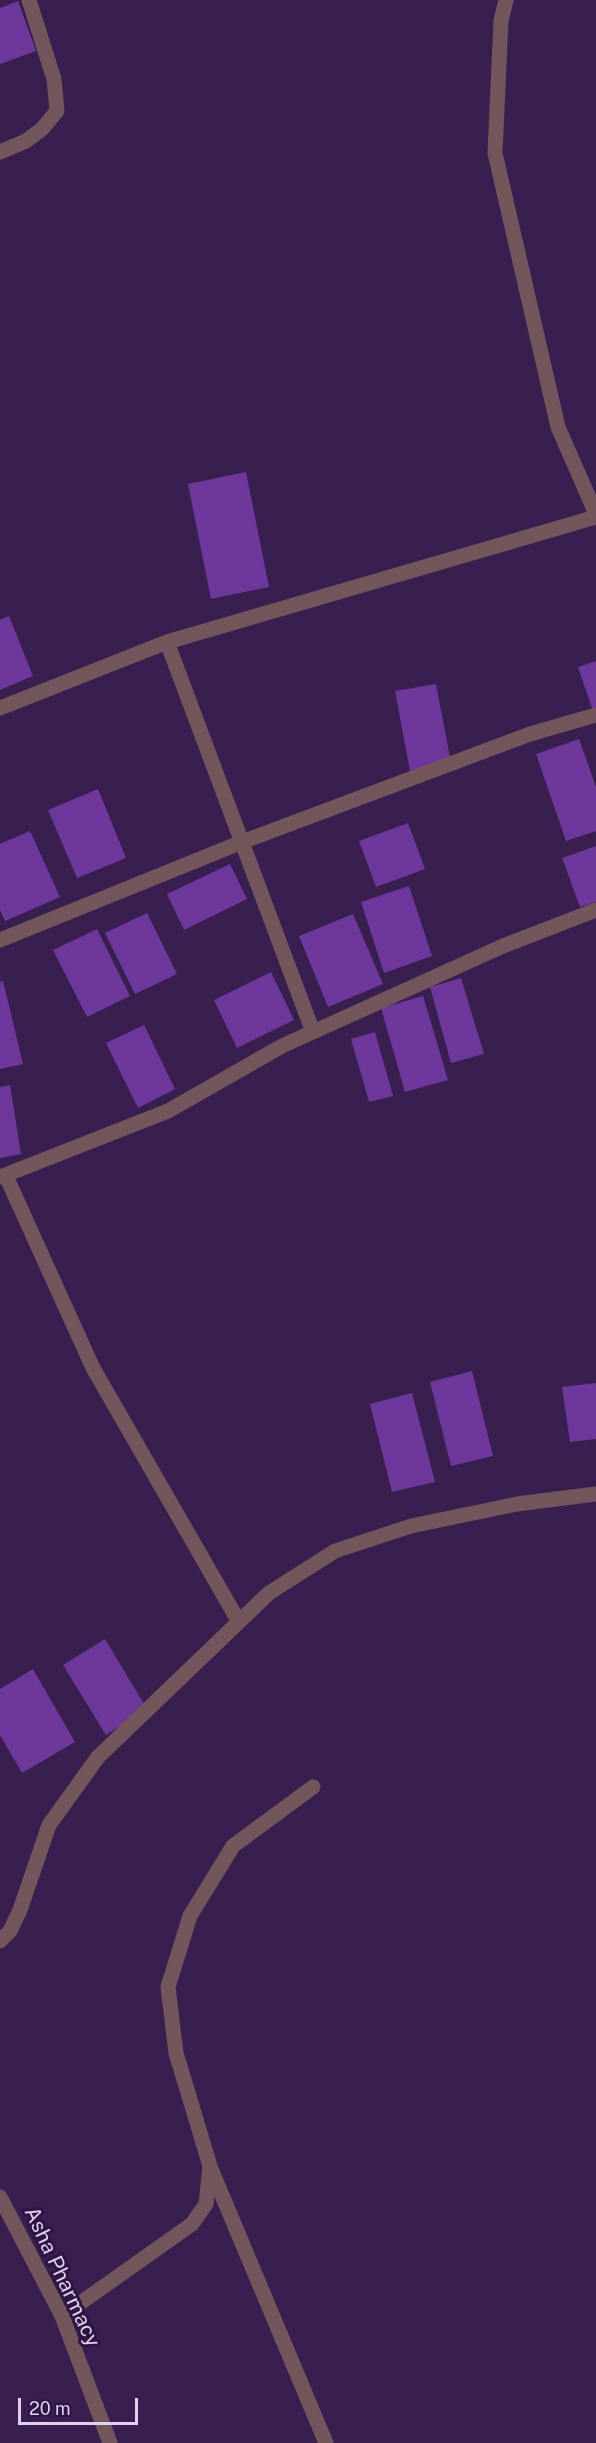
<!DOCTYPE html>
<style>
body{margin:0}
#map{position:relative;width:596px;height:2443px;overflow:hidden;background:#391f4f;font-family:"Public Sans",sans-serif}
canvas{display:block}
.scale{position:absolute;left:18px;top:2398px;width:120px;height:27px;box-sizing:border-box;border:3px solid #ded0ee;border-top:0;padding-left:8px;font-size:18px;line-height:21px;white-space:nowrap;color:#ded0ee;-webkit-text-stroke:4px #2f1544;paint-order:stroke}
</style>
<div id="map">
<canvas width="596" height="2443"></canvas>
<div class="scale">20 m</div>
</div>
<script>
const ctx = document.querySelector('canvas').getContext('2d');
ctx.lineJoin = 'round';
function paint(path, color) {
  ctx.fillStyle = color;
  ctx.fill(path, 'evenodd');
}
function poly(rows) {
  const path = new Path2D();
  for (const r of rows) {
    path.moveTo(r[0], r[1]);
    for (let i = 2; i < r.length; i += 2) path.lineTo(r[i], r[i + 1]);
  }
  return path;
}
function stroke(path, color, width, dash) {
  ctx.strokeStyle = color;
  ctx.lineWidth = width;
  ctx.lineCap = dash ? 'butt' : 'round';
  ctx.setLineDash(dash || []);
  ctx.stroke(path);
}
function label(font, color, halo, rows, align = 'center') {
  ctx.font = font + ' "Public Sans",sans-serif';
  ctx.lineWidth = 6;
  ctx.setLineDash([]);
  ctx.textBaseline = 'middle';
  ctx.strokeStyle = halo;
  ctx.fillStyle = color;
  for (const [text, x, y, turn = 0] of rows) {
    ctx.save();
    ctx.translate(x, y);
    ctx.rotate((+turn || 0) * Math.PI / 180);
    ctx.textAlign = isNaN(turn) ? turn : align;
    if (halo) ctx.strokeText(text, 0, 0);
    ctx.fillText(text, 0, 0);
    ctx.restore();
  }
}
paint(poly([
 [18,1,36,51,0,64,0,8],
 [246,472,269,587,211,599,188,484],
 [9,616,33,676,0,690,0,620],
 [596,661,596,710,593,711,578,667],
 [436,684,451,763,410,771,395,691],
 [579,739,596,787,596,831,566,841,536,754],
 [98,789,126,858,77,878,48,810],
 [408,823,425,869,376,887,359,841],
 [30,831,60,897,5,921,0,910,0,844],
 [596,846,596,902,580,907,562,858],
 [230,864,247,899,184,930,167,894],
 [409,886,432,956,384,973,361,902],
 [147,913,177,974,135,994,105,933],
 [353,914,383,984,328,1007,299,936],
 [97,929,130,996,87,1017,53,950],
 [271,972,294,1020,237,1048,214,1000],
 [461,978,484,1054,451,1063,430,987],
 [3,981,23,1064,0,1069,0,982],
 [423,996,448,1080,405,1092,381,1008],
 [144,1025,175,1089,138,1108,106,1043],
 [375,1032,393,1096,369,1102,351,1039],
 [10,1085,21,1154,0,1158,0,1087],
 [472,1371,493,1456,451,1466,430,1382],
 [596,1383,596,1439,570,1442,562,1387],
 [412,1393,435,1482,392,1492,370,1404],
 [105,1639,147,1709,106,1735,63,1665],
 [33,1669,75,1742,22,1773,0,1735,0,1689]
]), '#6e379b');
stroke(poly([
 [506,0,501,21,495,153,558,427,596,514],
 [0,152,26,141,42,129,57,111,54,79,29,0],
 [167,642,313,1032],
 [0,708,167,642,596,517],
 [0,940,242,842,530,734,596,715],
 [6,1176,93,1368,239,1622],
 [0,1177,168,1111,282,1046,503,946,596,910],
 [0,1941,10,1931,20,1910,49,1825,98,1757,269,1593,335,1551,411,1526,517,1504,596,1494],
 [211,2169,326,2443],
 [0,2197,62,2316,110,2443],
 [62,2316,192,2224,206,2204,210,2166,176,2053,168,1987,190,1916,233,1846,313,1787]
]), '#73565b', 15);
label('21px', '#ded0ee', '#2f1544', [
 ["Asha Pharmacy",62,2277,65]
]);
</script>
